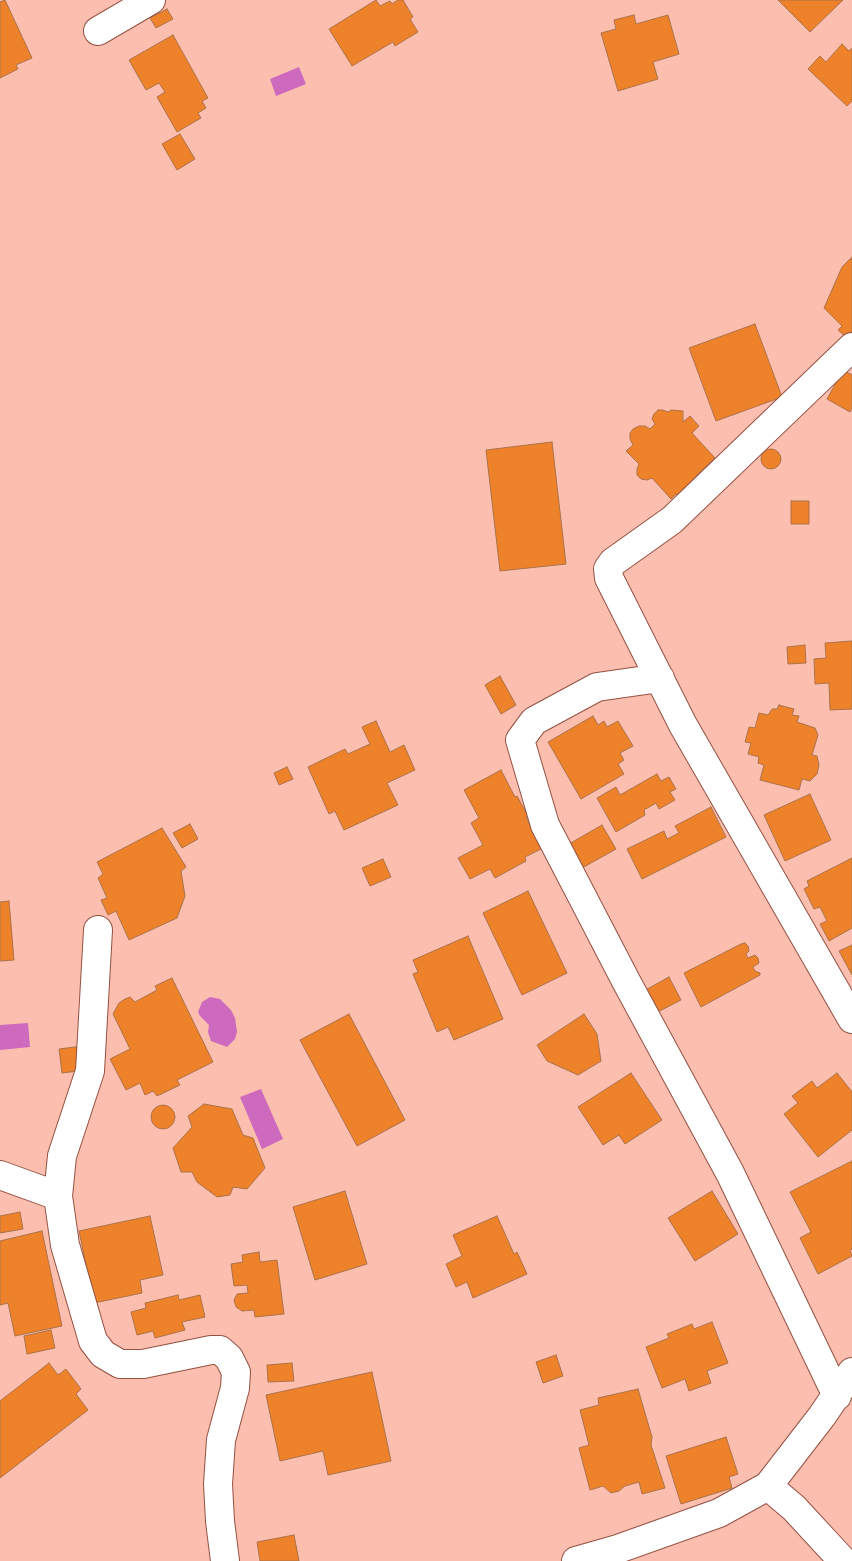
<!DOCTYPE html>
<style>
body{margin:0}
canvas{display:block;background:#fbbeaf}
</style>
<canvas width="852" height="1561"></canvas>
<script>
const ctx = document.querySelector('canvas').getContext('2d');
ctx.lineJoin = 'round';
function paint(path, color) {
  ctx.fillStyle = color;
  ctx.fill(path, 'evenodd');
}
function poly(rows) {
  const path = new Path2D();
  for (const r of rows) {
    if (r.length === 3) {
      path.moveTo(r[0] + r[2], r[1]);
      path.arc(r[0], r[1], r[2], 0, 2 * Math.PI);
      continue;
    }
    path.moveTo(r[0], r[1]);
    for (let i = 2; i < r.length; i += 2) path.lineTo(r[i], r[i + 1]);
  }
  return path;
}
function stroke(path, color, width, dash) {
  ctx.strokeStyle = color;
  ctx.lineWidth = width;
  ctx.lineCap = dash ? 'butt' : 'round';
  ctx.setLineDash(dash || []);
  ctx.stroke(path);
}
paint(poly([
 [299,67,306,84,276,96,270,79],
 [210,997,220,999,231,1010,235,1018,237,1032,235,1039,227,1047,211,1041,208,1032,209,1025,200,1016,198,1012,202,1002],
 [28,1023,30,1047,0,1050,0,1025],
 [261,1089,283,1139,262,1149,240,1097]
]), '#ce6abd');
const building = poly([
 [5,0,32,58,16,65,18,69,0,78,0,2,5,0],
 [376,0,380,6,390,1,392,4,398,0,403,0,413,17,410,19,418,32,395,46,393,42,352,66,329,29,376,0],
 [778,0,843,0,810,32,778,0],
 [167,9,173,19,156,28,150,18,167,9],
 [634,15,636,24,668,15,679,54,653,62,658,79,618,91,601,33,616,29,614,20,634,15],
 [173,35,208,98,202,101,206,108,198,113,201,118,177,132,157,97,165,92,159,83,146,90,129,60,173,35],
 [842,44,849,51,852,48,852,101,847,106,808,69,820,56,826,62,842,44],
 [180,134,195,159,177,170,162,144,180,134],
 [852,257,852,331,846,337,838,330,842,326,824,308,842,267,852,257],
 [755,324,782,397,716,421,689,348,755,324],
 [843,370,852,375,852,407,850,412,827,399,843,370],
 [658,410,663,410,668,412,671,410,683,411,683,422,690,416,699,426,692,433,715,458,693,479,695,484,681,497,676,494,671,499,652,478,647,480,641,479,637,475,637,469,639,464,626,451,633,445,630,439,630,433,633,429,639,426,645,426,650,429,655,424,652,419,654,414,658,410],
 [552,442,566,564,500,571,486,450,552,442],
 [771,459,10],
 [791,501,809,501,809,524,791,524,791,501],
 [852,641,852,709,830,710,829,683,815,684,814,659,826,658,825,643,852,641],
 [805,645,806,663,788,664,787,647,805,645],
 [500,676,516,705,501,714,485,685,500,676],
 [779,705,794,709,792,715,799,716,797,722,815,728,818,735,812,755,817,756,819,765,817,774,810,781,802,779,799,790,760,780,764,765,758,763,759,757,748,754,751,743,745,742,749,727,755,728,759,713,768,715,772,709,777,709,779,705],
 [593,716,598,725,604,721,607,727,618,721,633,746,620,753,624,760,618,764,624,774,581,799,548,742,593,716],
 [376,721,390,752,404,745,415,770,387,783,398,805,344,830,335,811,329,814,308,767,345,749,348,754,370,744,362,727,376,721],
 [287,767,293,779,279,785,274,773,287,767],
 [501,770,515,797,517,796,528,816,526,817,530,825,535,822,543,848,525,857,526,861,495,878,490,869,470,879,458,858,483,845,471,823,479,818,464,790,501,770],
 [657,774,661,781,669,777,676,789,670,792,675,800,659,809,656,803,644,810,645,815,616,832,597,798,616,787,620,795,657,774],
 [810,794,831,840,785,861,764,815,810,794],
 [711,807,726,837,642,879,627,849,664,831,667,839,679,833,675,826,711,807],
 [190,824,198,839,182,848,173,833,190,824],
 [602,825,616,849,582,868,569,844,602,825],
 [162,828,186,867,181,871,185,896,177,918,129,940,116,911,108,915,101,900,107,898,98,878,103,874,97,862,162,828],
 [852,858,852,928,829,941,820,924,827,921,820,907,814,909,804,889,809,886,807,881,852,858],
 [383,859,391,877,370,886,362,868,383,859],
 [528,891,567,973,522,995,483,913,528,891],
 [9,901,14,960,0,961,0,902,9,901],
 [468,936,503,1019,454,1040,448,1027,437,1032,413,974,418,972,413,960,468,936],
 [745,943,748,946,749,951,746,954,748,958,755,955,758,958,759,963,753,967,755,971,760,973,760,975,701,1007,684,973,741,944,745,943],
 [852,945,852,975,839,951,852,945],
 [669,977,681,1000,652,1015,640,993,669,977],
 [172,978,213,1062,177,1080,180,1085,157,1096,153,1091,145,1095,140,1083,126,1090,110,1059,130,1049,113,1014,119,1003,125,999,130,997,135,1002,157,990,155,986,172,978],
 [349,1014,405,1120,357,1146,300,1040,349,1014],
 [584,1014,597,1034,601,1061,578,1075,547,1061,537,1045,584,1014],
 [83,1046,86,1070,62,1073,59,1049,83,1046],
 [631,1073,662,1120,625,1144,619,1135,603,1145,578,1107,631,1073],
 [837,1073,852,1092,852,1130,818,1157,784,1114,798,1103,792,1096,812,1081,817,1088,837,1073],
 [204,1104,232,1109,243,1135,253,1138,265,1168,247,1189,233,1187,230,1195,217,1197,197,1182,192,1172,181,1172,173,1148,192,1127,188,1116,204,1104],
 [163,1117,12],
 [852,1161,852,1249,850,1250,852,1256,818,1274,800,1238,811,1232,790,1192,852,1161],
 [345,1191,367,1264,315,1280,293,1207,345,1191],
 [712,1191,738,1234,695,1261,668,1218,712,1191],
 [20,1212,23,1229,0,1233,0,1216,20,1212],
 [150,1216,163,1275,140,1280,142,1293,94,1303,79,1231,150,1216],
 [497,1216,514,1254,517,1252,527,1274,473,1298,467,1282,456,1287,446,1264,462,1256,453,1235,497,1216],
 [42,1231,62,1326,15,1336,8,1303,0,1305,0,1241,42,1231],
 [259,1252,260,1262,277,1260,284,1314,255,1317,254,1310,242,1311,236,1307,234,1300,237,1294,248,1293,247,1285,234,1286,231,1264,243,1262,242,1255,259,1252],
 [178,1295,179,1300,200,1295,205,1317,182,1322,185,1330,155,1338,153,1331,137,1335,131,1312,146,1308,145,1303,178,1295],
 [712,1322,728,1363,707,1371,711,1383,689,1391,685,1379,662,1388,646,1347,669,1338,667,1334,692,1324,694,1329,712,1322],
 [51,1330,55,1348,27,1354,24,1336,51,1330],
 [556,1355,563,1376,543,1383,536,1362,556,1355],
 [49,1363,58,1375,66,1369,81,1389,76,1394,88,1410,0,1478,0,1401,49,1363],
 [292,1363,294,1381,268,1382,267,1365,292,1363],
 [372,1372,391,1461,328,1475,323,1451,280,1461,266,1395,372,1372],
 [638,1389,652,1437,651,1445,665,1488,642,1494,639,1482,625,1486,619,1491,611,1493,603,1486,590,1490,579,1448,589,1445,580,1410,599,1405,598,1398,638,1389],
 [726,1437,738,1474,729,1477,732,1488,681,1504,666,1456,726,1437],
 [294,1535,299,1561,260,1561,257,1542,294,1535]
]);
paint(building, '#ed822b');
stroke(building, '#ad724a', 1);
const minor = poly([
 [98,31,151,0],
 [852,347,672,520,613,562,608,569,609,578,683,725,852,1019],
 [660,678,597,687,534,721,520,740,545,825,626,981,730,1173,837,1396],
 [0,1175,58,1196,65,1245,93,1341,103,1354,120,1364,143,1364,211,1350,220,1350,229,1358,236,1372,235,1388,221,1440,218,1484,220,1521,225,1561],
 [58,1196,62,1156,90,1071,98,930],
 [768,1486,794,1508,843,1561],
 [576,1561,618,1549,719,1513,768,1486,822,1416,852,1372]
]);
stroke(minor, '#945142', 30);
stroke(minor, '#fff', 28);
</script>
